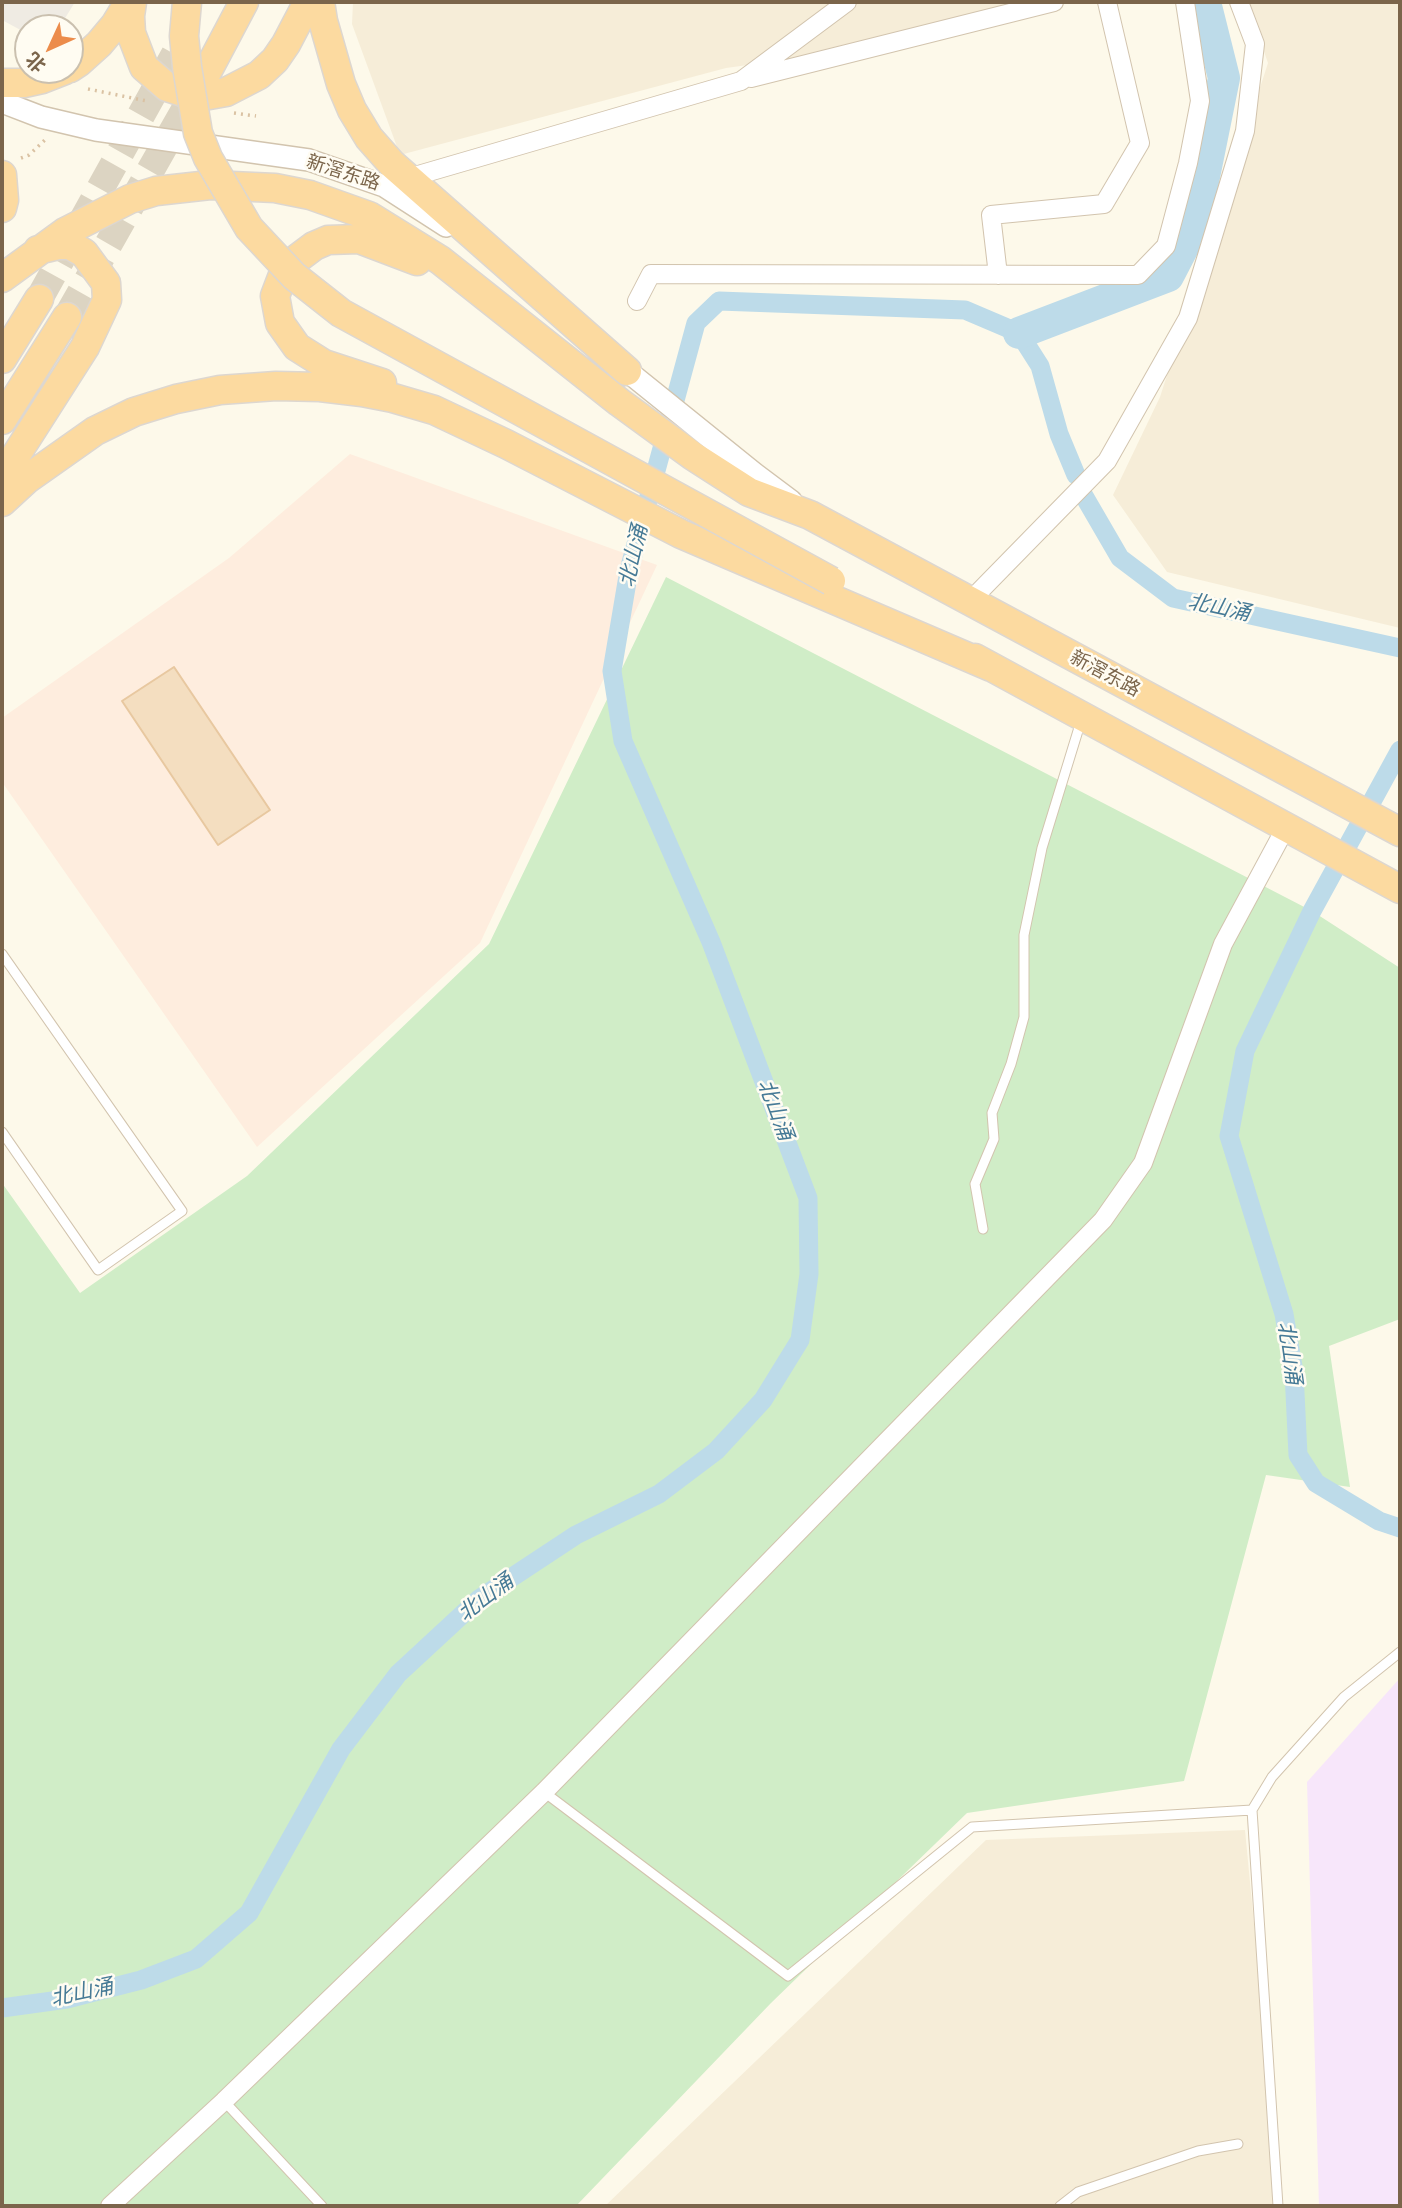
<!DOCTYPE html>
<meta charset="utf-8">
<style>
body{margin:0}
#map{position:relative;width:1402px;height:2208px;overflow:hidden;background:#fdf9ea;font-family:"IBM Plex Sans","Noto Sans SC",sans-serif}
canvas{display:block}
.frame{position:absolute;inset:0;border:4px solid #7b654b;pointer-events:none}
.north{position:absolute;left:14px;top:14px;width:70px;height:70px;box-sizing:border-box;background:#fffcf2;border:2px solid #cac0af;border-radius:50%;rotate:225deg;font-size:19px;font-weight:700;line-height:28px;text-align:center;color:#7b654b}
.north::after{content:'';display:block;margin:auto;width:24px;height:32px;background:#ec8c4b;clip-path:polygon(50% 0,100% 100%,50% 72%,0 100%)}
</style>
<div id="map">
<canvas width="1402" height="2208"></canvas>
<div class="frame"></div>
<div class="north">北</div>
</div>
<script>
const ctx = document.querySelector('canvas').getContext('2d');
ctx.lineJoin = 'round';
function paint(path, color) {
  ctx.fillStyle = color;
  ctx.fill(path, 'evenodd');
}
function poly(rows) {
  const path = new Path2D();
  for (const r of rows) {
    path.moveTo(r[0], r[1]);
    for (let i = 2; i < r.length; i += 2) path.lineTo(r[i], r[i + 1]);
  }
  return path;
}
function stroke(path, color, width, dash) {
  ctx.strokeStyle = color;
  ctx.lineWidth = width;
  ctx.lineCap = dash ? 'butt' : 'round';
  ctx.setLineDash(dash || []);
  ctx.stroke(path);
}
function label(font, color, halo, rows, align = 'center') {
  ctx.font = font + ' "IBM Plex Sans","Noto Sans SC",sans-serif';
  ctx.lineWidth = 5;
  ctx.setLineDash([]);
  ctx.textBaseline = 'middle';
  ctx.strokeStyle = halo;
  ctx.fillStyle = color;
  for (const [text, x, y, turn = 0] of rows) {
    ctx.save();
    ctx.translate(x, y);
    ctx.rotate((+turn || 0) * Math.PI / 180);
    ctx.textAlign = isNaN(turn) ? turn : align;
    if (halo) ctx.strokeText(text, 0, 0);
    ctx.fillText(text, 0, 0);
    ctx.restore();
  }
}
paint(poly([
 [353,2,1023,2,806,57,726,68,400,155,352,24],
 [1247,2,1400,2,1400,628,1167,572,1113,495,1160,397,1268,63],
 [1245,1830,1281,2206,605,2206,986,1840]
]), '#f6edd8');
paint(poly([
 [350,454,657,565,480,943,257,1147,2,782,2,718,229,558]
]), '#feedde');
paint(poly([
 [2,2,75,2,59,28,28,28,28,34,2,20]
]), '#efebe3');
paint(poly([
 [1400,1678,1400,2206,1319,2206,1307,1782]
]), '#f7e6fa');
paint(poly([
 [666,577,1312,911,1400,968,1400,1319,1329,1346,1350,1487,1266,1475,1184,1781,967,1813,771,2003,576,2206,2,2206,2,1183,80,1293,247,1176,489,944]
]), '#d0edc7');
stroke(poly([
 [1084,496,1120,558,1173,598,1400,648],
 [1400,750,1312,911,1245,1051,1229,1136,1284,1314,1294,1372,1298,1455,1316,1483,1379,1521,1400,1528],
 [2,2008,67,1999,141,1980,196,1959,249,1913,341,1749,398,1674,479,1599,576,1535,659,1494,716,1451,763,1400,800,1340,809,1274,808,1198,711,942,623,741,612,671,629,570,696,323,719,301,965,310,1019,333,1040,366,1059,434,1076,475]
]), '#bddbe9', 19);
stroke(poly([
 [1019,333,1168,276,1194,226,1224,78,1205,2]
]), '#bddbe9', 32);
const building = poly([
 [174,667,270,810,218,845,122,701,174,667]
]);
paint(building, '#f4dec0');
stroke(building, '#e8c8a0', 2);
stroke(poly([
 [39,299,175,54],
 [67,317,199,85]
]), '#dcd4c2', 28, [28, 14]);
const service = poly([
 [2,954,182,1211,98,1270,2,1132],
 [983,1229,975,1184,994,1139,992,1113,1011,1064,1024,1017,1024,935,1042,848,1081,721],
 [544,1792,788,1976,972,1827,1252,1810],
 [224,2101,322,2206],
 [1060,2206,1078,2192,1198,2151,1238,2144],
 [1278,2206,1252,1810,1272,1777,1344,1697,1400,1652]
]);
const minor = poly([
 [751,78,1054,2],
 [408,178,741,81,847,2],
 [998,275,991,215,1104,204,1140,143,1107,2],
 [637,301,651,274,1138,275,1166,246,1188,163,1200,101,1185,2],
 [970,601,1107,461,1188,318,1245,131,1255,44,1239,2],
 [110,2206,224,2101,544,1792,1103,1220,1143,1163,1223,944,1286,827]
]);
const tertiary = poly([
 [2,102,41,117,96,130,309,160,384,186,446,226],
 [616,362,755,474,791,501]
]);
const trunk = poly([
 [132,2,130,16,131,33,144,67,167,87,198,97,226,92,259,75,275,60,286,44,308,2],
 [320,2,323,21,341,84,352,110,369,138,392,164,627,371],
 [70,68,79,62,99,44,115,25,129,2],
 [207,72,244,2],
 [2,83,24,83,42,79,65,70],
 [2,175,4,200,2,208],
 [2,278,65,232,130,199,156,191,210,185,275,188,310,195,369,216,440,260,619,402,693,456,749,492,810,515,1400,832],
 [2,359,39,299],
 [382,383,324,364,297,347,280,323,275,296,283,275,294,261,314,246,328,240,359,239,417,261],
 [2,420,67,317],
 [2,477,85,347,107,300,106,283,84,253,70,245,59,245,38,250],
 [2,502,27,479,95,431,134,412,176,399,220,390,276,386,320,387,362,392,393,398,434,410,506,444,681,534,991,667],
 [975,658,1400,889]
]);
stroke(service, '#d2c4ae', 11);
stroke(minor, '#d2c4ae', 20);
stroke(tertiary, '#d2c4ae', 24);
stroke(trunk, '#ddd7d0', 31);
stroke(poly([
 [88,89,147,101],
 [234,113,256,116],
 [21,158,29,155,48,137]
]), '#dac2a3', 3.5, [2, 5]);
stroke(service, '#fff', 9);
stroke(minor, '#fff', 18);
stroke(tertiary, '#fff', 21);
stroke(trunk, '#fcdaa0', 28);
const trunkBridge = poly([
 [187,2,184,36,187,67,198,133,208,158,249,228,294,276,341,313,831,581]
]);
stroke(trunkBridge, '#ddd7d0', 31, []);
stroke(trunkBridge, '#fcdaa0', 28);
label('19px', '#7b654b', '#fffcf2', [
 ["新滘东路",343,173,18],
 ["新滘东路",1105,674,28]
]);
label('italic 21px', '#467a96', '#fffcf2', [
 ["北山涌",634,556,-77],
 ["北山涌",1219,608,12],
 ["北山涌",775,1110,69],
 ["北山涌",1289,1353,82],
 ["北山涌",486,1598,-37],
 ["北山涌",82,1993,-12]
]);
</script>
